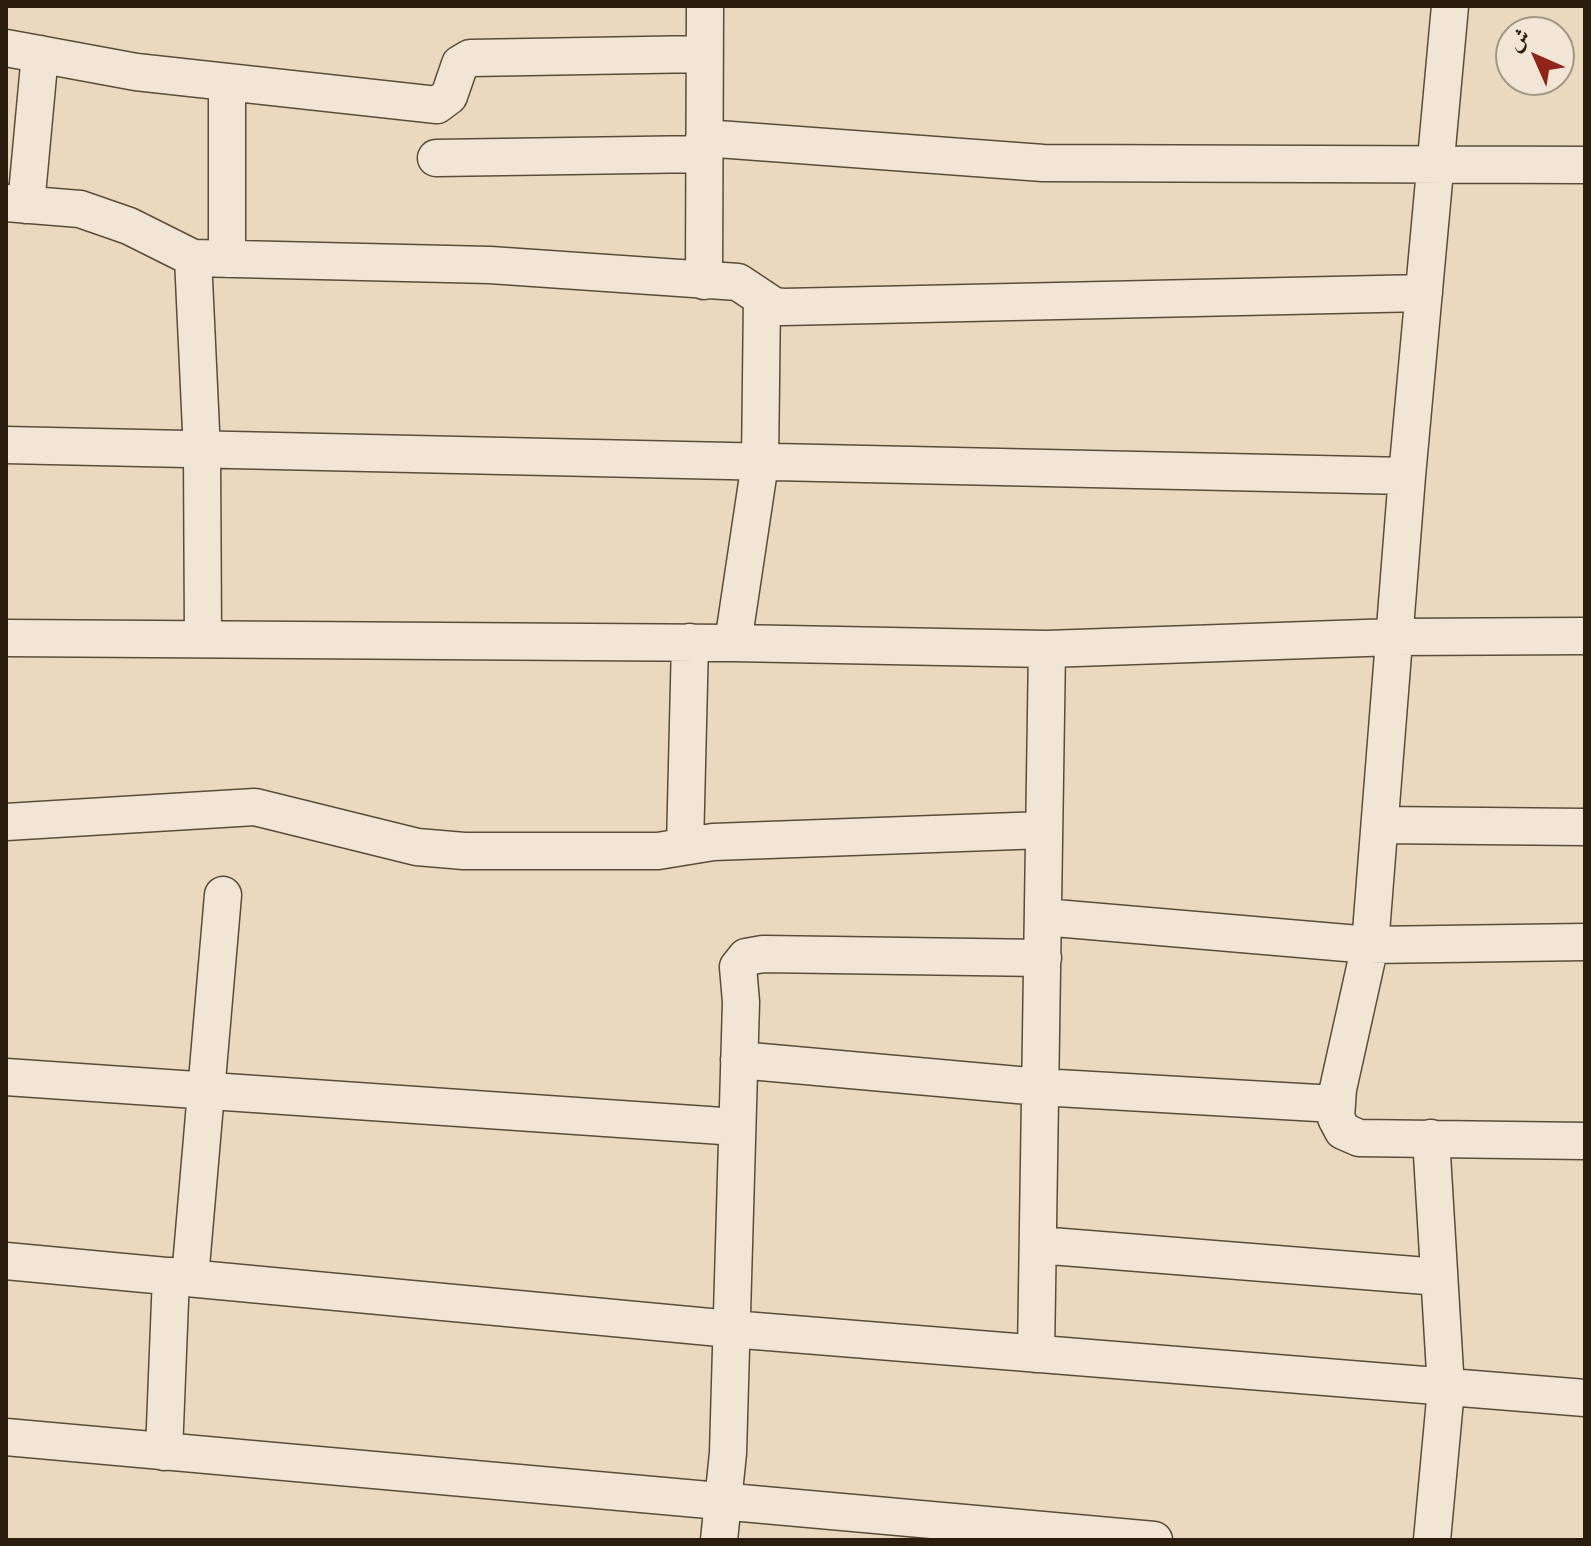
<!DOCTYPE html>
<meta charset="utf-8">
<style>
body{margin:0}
#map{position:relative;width:1591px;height:1546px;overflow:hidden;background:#ead9bf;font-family:"Old Standard TT",Amiri,serif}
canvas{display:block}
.frame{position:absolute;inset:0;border:8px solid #2b1d0e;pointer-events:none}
.north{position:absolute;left:1495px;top:16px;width:80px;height:80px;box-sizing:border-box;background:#f1e6d5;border:2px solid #a29685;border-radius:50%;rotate:315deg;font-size:22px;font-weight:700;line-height:32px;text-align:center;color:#2b1d0e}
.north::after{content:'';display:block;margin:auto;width:28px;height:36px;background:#8f2418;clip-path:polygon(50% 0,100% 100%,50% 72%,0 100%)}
</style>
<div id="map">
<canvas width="1591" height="1546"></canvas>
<div class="frame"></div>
<div class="north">ش</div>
</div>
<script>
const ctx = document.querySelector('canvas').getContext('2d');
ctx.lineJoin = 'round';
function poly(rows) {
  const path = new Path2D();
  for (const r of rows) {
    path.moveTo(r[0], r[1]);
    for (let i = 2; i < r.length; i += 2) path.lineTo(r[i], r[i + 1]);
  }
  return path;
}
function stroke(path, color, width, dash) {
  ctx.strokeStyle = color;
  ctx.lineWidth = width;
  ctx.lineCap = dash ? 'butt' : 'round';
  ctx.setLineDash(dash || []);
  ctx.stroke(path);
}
const minor = poly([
 [1450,6,1407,476,1370,945,1338,1089,1336,1118,1343,1131,1359,1138,1585,1141],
 [6,48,136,72,437,105,449,96,460,64,470,58,703,54],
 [704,138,1043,163,1585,165],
 [436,158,704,154],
 [6,203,80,209,129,226,193,258,490,265,738,282,774,306,783,307,1424,293],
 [26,205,40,54],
 [193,258,202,452,203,639],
 [227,259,227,82],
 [704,281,705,6],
 [6,445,1407,476],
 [6,638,733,643,1047,649,1394,637,1585,636],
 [733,643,760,463,762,298],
 [6,822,255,807,417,847,464,851,658,851,713,842,1044,830],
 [1380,825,1585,827],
 [685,846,690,642],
 [1043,917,1370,945,1585,942],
 [739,1060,1040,1087,1335,1104],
 [6,1077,737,1127],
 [1431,1138,1446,1389,1432,1540],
 [1038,1245,1439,1277],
 [6,1261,731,1329,1585,1398],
 [190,1278,223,895],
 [1036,1354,1047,649],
 [6,1437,1154,1540],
 [164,1452,171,1276],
 [719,1540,728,1453,741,1002,738,967,746,957,763,954,1043,958]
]);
stroke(minor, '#5b4c3a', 39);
stroke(minor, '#f1e6d5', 36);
</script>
